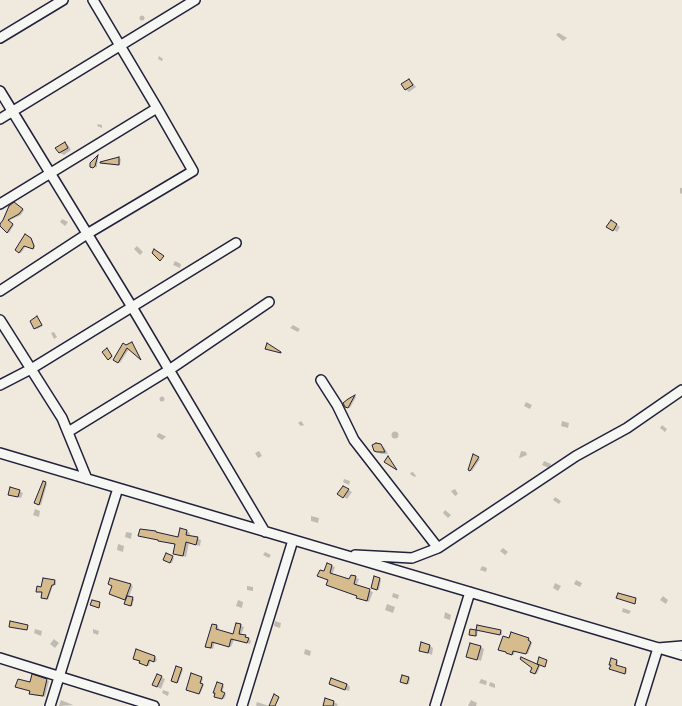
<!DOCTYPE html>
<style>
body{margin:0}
canvas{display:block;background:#f0eade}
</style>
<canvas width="682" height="706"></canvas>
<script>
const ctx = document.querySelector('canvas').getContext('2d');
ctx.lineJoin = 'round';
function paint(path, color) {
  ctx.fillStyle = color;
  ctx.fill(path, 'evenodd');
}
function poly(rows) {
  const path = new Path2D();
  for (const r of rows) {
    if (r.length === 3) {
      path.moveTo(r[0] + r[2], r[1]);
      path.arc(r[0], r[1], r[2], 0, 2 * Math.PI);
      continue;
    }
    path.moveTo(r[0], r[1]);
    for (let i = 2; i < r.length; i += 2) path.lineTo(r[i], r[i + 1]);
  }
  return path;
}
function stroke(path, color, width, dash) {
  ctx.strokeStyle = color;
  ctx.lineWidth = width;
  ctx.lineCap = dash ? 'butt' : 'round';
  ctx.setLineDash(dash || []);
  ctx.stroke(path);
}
paint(poly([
 [142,18,2.5],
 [558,33,559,33,567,38,563,41,556,35],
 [159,56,163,59,162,61,158,59],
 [409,80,412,82,416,87,409,92,405,89],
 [98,124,102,125,102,128,97,126],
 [65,143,68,145,71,150,64,155,60,153,57,148],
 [98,156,97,167,93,168,91,164],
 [119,158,121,159,120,165,103,163],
 [680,188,682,188,682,194,680,193],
 [14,204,24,210,21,215,8,221,14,225,9,233,0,225],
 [62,219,68,222,65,226,60,222],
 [611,221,620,227,617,232,608,226],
 [25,235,32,240,35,246,34,249,26,246,21,253,16,250],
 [137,246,143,252,140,255,134,249],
 [175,261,181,264,180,268,173,265],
 [37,317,43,326,37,329,35,328],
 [293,325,300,329,298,332,290,328],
 [54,332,57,337,54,339,51,333],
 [132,344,140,359,129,349,120,363,115,359,126,346],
 [108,350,113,357,110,360,103,352],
 [355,396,356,397,350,408,345,406,348,399],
 [162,399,2.5],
 [526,402,532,405,530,409,524,406],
 [301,421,304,425,301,426,298,423],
 [562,421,569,423,568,428,561,426],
 [662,425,667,429,665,432,660,428],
 [395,435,3.5],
 [159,433,165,436,166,437,162,440,157,437,157,435],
 [380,445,384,447,388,454,381,454,377,451],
 [259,451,262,456,258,458,255,453],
 [521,451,526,452,527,455,520,458,519,458],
 [474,456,480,459,472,471,469,469],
 [544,461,551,464,549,468,542,465],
 [413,472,416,476,415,477,411,475,410,473],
 [344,479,350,481,349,485,343,482],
 [44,482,47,484,41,505,35,503],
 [343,487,352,492,347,499,339,494],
 [455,489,458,494,455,496,451,491],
 [19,491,23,493,21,498,9,494],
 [555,497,561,501,559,504,553,500],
 [35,509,40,511,39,517,33,515],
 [445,510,451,515,448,518,443,513],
 [311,516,319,518,318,523,311,521],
 [187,531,190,533,189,536,201,540,200,546,189,543,186,557,174,553,176,545,139,535,159,534,178,538],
 [126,532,132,533,131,539,125,537],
 [118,544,124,546,123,552,117,550],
 [503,548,508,552,505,555,500,551],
 [265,552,271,555,269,558,263,555],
 [172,557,174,558,172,563,166,561],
 [327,564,335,567,332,575,350,581,351,576,359,579,356,586,373,592,369,602,360,599,357,597,358,596,327,585,329,580],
 [482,566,487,568,486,572,480,570],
 [43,579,56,582,56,585,53,585,48,600,44,598,43,592,37,591,42,588],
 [380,579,381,580,379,590,373,589],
 [576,580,582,583,580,587,574,584],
 [555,583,561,586,558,591,553,588],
 [130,585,133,586,129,597,134,599,132,606,127,605,127,600,113,595],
 [247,586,253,587,253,591,247,590],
 [393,593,399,595,398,599,392,597],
 [663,596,668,600,666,604,660,600],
 [238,600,243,602,242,608,236,606],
 [387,604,395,607,393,613,385,610],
 [623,608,631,611,629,614,622,612],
 [445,612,451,615,450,620,444,618],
 [275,621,281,623,280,628,274,626],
 [237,624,244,627,241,635,248,638,251,641,250,644,234,640,231,647,215,642,213,649,209,648,217,626,219,628,218,630,234,635],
 [478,626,501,631,502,632,502,635,478,630,477,636,472,635,471,630,477,631],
 [35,629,42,631,41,636,34,633],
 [93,629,99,631,98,635,93,633],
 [54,639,59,643,55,648,50,644],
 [509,639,530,639,529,642,532,643,528,654,515,651,514,655,509,653],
 [430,646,433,648,432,655,420,650],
 [481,647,484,649,481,661,467,656],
 [305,649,311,651,310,656,304,654],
 [136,651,155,657,157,659,156,662,151,660,149,666,142,664,140,663,141,661],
 [522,658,540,666,537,674,533,672,533,667],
 [617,661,618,662,617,666,627,670,626,674,612,669],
 [182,669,183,670,178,683,174,681],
 [161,677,165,679,161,689,157,687],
 [201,678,203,679,201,684,204,685,200,694,188,690],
 [409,678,410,678,409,684,403,683],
 [481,679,487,681,486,685,479,683],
 [46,680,49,681,45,697,33,695,30,693,31,691,16,687],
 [490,682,495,684,495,688,489,686],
 [218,684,224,686,222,693,226,695,224,699,216,697],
 [347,684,350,687,349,691,333,686],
 [163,690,169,692,168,696,162,693],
 [326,699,338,704,337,706,324,706],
 [61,700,73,705,75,705,59,706],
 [471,700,477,703,476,706,468,706],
 [257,702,269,706,257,706,256,705]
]), '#0003');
const building = poly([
 [409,79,413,85,405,90,401,84,409,79],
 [65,142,68,148,59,153,55,148,65,142],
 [98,155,95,166,93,168,90,167,90,163,98,155],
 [119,157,119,165,100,163,100,162,119,157],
 [14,202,23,209,19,214,8,220,13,224,7,233,0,226,0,224,3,220,9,206,14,202],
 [611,220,617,224,613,231,606,227,611,220],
 [25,234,31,238,34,246,33,249,24,246,19,253,15,250,25,234],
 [154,249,164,256,160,261,152,253,154,249],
 [37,316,42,325,34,329,30,321,37,316],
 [132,342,141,360,127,348,118,363,113,360,123,343,126,345,132,342],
 [267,343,281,352,281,353,265,349,267,343],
 [107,348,112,356,108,360,102,352,107,348],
 [355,395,348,408,345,407,343,403,348,399,355,395],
 [376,443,381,444,385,452,377,452,374,451,372,445,376,443],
 [473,454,479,457,470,471,468,470,473,454],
 [388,456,397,470,384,462,388,456],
 [43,481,46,482,39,505,34,503,43,481],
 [343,486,349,489,343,498,337,494,343,486],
 [10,487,20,490,18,497,8,495,10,487],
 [180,528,187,530,186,535,198,537,196,545,186,542,183,556,173,554,175,544,158,541,158,540,138,536,140,529,156,531,156,532,178,537,180,528],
 [166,553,173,556,170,563,163,560,166,553],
 [327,563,332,565,330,573,349,579,351,575,356,576,354,584,370,589,367,601,356,598,357,596,326,585,328,580,317,576,320,570,324,571,327,563],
 [374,576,380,578,377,590,371,588,374,576],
 [43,578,55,580,54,585,52,585,47,599,41,598,42,592,36,592,37,586,41,587,43,578],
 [110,578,131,584,125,600,109,594,112,586,108,584,110,578],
 [618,593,636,598,635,604,616,598,618,593],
 [127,596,133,597,131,606,124,604,127,596],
 [92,600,100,602,99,608,90,605,92,600],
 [10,621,28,625,27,630,9,627,10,621],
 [236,623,241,624,239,634,246,635,245,637,249,638,247,643,231,639,229,647,212,642,211,648,205,647,212,624,217,625,216,629,233,634,236,623],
 [477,625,501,630,500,635,476,630,476,636,469,635,470,629,476,630,477,625],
 [511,632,529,638,528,640,531,642,526,654,513,651,512,655,506,653,506,652,498,650,503,636,509,638,511,632],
 [421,642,430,645,428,653,419,651,421,642],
 [470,643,481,646,477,660,466,657,470,643],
 [136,649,155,656,154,662,149,660,147,666,139,663,140,661,133,659,136,649],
 [521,657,539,665,535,674,530,672,532,668,520,659,521,657],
 [539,657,547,660,545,667,537,664,539,657],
 [611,658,617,660,616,665,626,668,625,674,609,669,611,665,609,665,611,658],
 [176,666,182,668,177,683,171,681,176,666],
 [191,673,202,677,200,683,203,684,199,694,186,690,191,673],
 [32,674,47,679,43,696,29,694,30,691,15,687,18,679,30,682,32,674],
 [157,674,162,676,157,687,152,685,157,674],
 [402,675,409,677,407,684,400,682,402,675],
 [331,678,347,684,345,690,329,684,331,678],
 [217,682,223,684,221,691,225,693,222,699,214,697,215,693,213,693,217,682],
 [274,694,279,697,275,706,269,706,274,694],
 [325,698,334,701,333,706,323,706,325,698]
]);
paint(building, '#d6bc8c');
stroke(building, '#22223b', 1);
const minor = poly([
 [0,38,63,0],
 [0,91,132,307,265,532],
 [0,119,195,0],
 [0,204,157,108],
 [0,291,87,234,193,171,157,108,93,0],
 [0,320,62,418,87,479],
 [321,380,337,405,354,440,438,548,412,558,355,555],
 [0,385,31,369,236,243],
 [68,432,169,370,269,302],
 [0,453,682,655],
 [438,548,576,456,627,428,682,390],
 [0,658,154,706],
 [50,706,118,488],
 [242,706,293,540],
 [435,706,470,592],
 [640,706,658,648,682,646]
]);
stroke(minor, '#22223b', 12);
stroke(minor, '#f6f6f2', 9);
</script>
